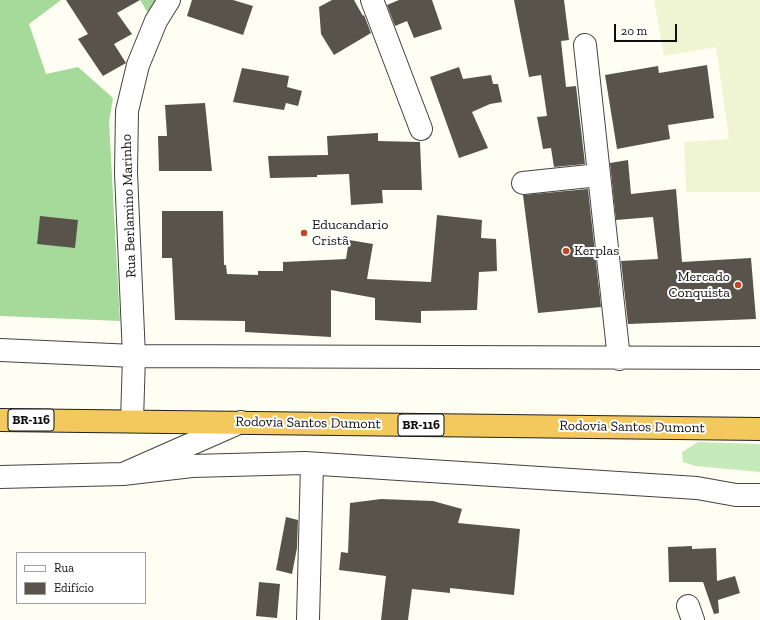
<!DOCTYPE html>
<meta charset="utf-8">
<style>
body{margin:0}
#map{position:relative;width:760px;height:620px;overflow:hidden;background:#fefff2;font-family:"Zilla Slab",serif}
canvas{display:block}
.legend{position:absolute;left:16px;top:552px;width:130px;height:52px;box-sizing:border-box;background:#fff;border:1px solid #9f9f9f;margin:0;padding:5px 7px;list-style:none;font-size:12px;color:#0f0f0f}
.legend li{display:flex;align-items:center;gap:8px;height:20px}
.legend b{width:20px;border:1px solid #9f9f9f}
.scale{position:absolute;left:614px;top:24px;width:63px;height:18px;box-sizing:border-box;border:2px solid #0f0f0f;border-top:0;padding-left:5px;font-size:12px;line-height:14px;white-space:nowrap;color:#0f0f0f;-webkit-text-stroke:3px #fff;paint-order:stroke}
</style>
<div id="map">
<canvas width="760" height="620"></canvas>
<ul class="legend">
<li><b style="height:5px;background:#fff"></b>Rua</li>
<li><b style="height:11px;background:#58544c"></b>Edifício</li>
</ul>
<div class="scale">20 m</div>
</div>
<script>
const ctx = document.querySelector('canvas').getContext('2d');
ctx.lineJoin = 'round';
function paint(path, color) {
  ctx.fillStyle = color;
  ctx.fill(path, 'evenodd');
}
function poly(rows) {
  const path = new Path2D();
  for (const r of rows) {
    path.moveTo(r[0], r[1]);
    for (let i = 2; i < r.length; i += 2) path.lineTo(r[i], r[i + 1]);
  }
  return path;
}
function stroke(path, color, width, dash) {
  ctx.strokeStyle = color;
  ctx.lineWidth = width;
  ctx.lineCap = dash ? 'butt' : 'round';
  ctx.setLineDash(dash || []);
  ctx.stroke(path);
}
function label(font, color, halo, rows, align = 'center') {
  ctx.font = font + ' "Zilla Slab",serif';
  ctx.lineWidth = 4;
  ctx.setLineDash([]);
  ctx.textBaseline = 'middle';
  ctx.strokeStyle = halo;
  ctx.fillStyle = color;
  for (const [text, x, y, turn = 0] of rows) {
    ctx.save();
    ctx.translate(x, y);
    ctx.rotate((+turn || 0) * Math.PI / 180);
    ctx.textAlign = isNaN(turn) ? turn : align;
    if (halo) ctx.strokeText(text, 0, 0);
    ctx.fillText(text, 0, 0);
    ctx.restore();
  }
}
paint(poly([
 [654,0,760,0,760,192,686,192,684,142,729,139,716,47,664,56]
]), '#eff5d2');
paint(poly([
 [698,442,760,444,760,472,695,466,683,462,682,452]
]), '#c7eabb');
paint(poly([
 [0,0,61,0,29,24,46,74,78,67,113,98,109,122,120,321,0,316],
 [140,0,158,0,148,13]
]), '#a6da9a');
paint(poly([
 [66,0,140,0,117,13,132,34,114,44,126,63,103,76,78,39,88,34],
 [192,0,233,0,253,6,243,35,187,16],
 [332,0,354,0,363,16,364,15,371,33,334,55,321,34,319,7],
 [399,0,432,0,442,29,414,38,407,21,395,26,387,5],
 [514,0,564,0,569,40,561,41,566,87,576,86,585,164,554,167,551,148,543,149,537,117,547,116,541,75,529,77],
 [707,65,714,118,668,125,670,139,617,149,605,75,658,66,659,73],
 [459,67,463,79,491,75,493,84,498,84,502,102,490,104,472,112,488,148,459,158,430,77],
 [242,68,289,76,287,87,302,91,298,106,286,103,284,110,233,102],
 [205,103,212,171,159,171,158,136,167,136,165,105],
 [378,133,378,141,420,142,422,190,382,190,383,203,351,205,349,174,317,175,317,177,270,178,268,156,328,155,327,136],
 [628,160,631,194,676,189,682,262,751,258,756,319,628,324,621,261,658,259,653,217,616,220,610,163],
 [588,189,601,307,538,313,523,195],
 [162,211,223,211,224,265,226,265,227,274,258,275,258,271,283,271,283,262,346,259,349,240,373,244,367,279,431,282,437,215,482,220,481,238,496,239,497,271,479,272,477,310,421,311,421,323,375,320,375,298,331,290,331,337,245,332,245,321,175,320,172,258,162,258],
 [40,216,78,220,75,248,37,244],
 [381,499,433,501,462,509,458,523,520,529,514,595,450,588,450,593,412,589,408,620,381,620,386,576,339,570,341,552,348,553,350,503],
 [286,517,298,520,297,548,292,574,276,570],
 [692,546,692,549,716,548,717,581,735,576,740,593,718,600,719,613,714,614,703,582,669,582,668,547],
 [259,582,280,584,277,618,256,616]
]), '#58544c');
const minor = poly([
 [372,0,421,129],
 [585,45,619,359],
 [523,183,599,175],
 [0,350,134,356,760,358],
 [132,421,134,356,126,173,127,111,138,65,156,21,169,0],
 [123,474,192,466,305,463,697,488,736,495,760,495],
 [0,477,123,474,241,422],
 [688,606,693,620],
 [308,620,312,464]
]);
const highway = poly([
 [0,420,760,429]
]);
stroke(minor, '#424242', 24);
stroke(highway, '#202020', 24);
stroke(minor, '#fff', 22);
stroke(highway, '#f3c85c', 22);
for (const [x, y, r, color] of [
 [304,233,4,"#bf4727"],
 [566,251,4,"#bf4727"],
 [738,285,4,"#bf4727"]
]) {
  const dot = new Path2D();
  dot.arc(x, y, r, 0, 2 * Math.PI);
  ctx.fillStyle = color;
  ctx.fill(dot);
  stroke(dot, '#fff', 1.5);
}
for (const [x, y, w] of [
 [31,420,46],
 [421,425,46]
]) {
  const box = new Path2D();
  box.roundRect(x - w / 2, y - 11, w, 22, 3);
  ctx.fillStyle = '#fff';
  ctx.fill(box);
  stroke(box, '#0f0f0f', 1);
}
label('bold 13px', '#0f0f0f', null, [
 ["BR-116",31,420],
 ["BR-116",421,425]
]);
label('14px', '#0f0f0f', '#fff', [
 ["Rua Berlamino Marinho",129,206,-92],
 ["Rodovia Santos Dumont",308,423,1],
 ["Rodovia Santos Dumont",632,427,1]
]);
label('14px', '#0f0f0f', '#fff', [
 ["Educandario",312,225],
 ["Cristã",312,241],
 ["Kerplas",574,251],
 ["Mercado",730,277,"right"],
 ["Conquista",730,293,"right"]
], 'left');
</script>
